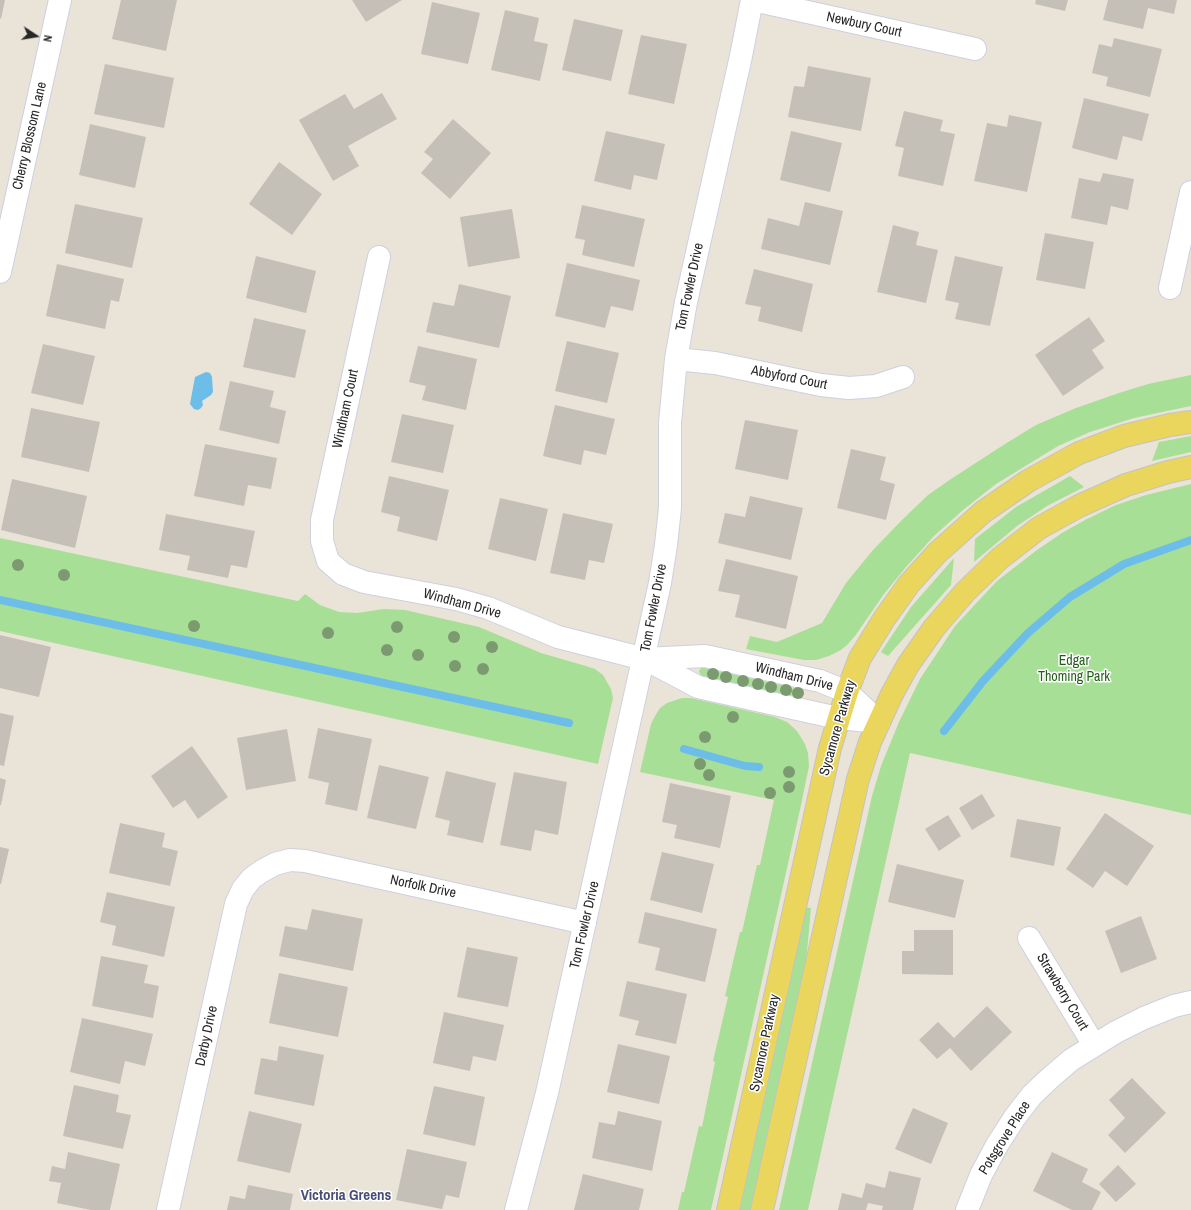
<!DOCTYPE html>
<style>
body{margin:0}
#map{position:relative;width:1191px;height:1210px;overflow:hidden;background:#e9e3d8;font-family:"Archivo Narrow",sans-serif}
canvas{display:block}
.north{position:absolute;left:16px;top:16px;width:40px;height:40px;-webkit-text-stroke:3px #fff;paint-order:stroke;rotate:102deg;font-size:11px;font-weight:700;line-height:16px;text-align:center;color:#272727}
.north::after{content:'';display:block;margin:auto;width:14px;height:18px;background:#272727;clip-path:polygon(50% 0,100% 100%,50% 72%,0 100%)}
</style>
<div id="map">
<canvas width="1191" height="1210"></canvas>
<div class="north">N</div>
</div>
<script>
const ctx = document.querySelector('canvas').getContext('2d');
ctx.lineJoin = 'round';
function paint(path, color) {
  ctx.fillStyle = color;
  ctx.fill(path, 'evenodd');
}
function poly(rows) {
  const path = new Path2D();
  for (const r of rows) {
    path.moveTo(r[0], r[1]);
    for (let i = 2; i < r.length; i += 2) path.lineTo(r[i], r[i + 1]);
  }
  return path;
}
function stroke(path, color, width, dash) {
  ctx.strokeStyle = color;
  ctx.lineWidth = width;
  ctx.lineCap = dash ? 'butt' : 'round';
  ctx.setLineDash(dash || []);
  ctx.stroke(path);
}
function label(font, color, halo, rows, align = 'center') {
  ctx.font = font + ' "Archivo Narrow",sans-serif';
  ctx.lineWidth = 3;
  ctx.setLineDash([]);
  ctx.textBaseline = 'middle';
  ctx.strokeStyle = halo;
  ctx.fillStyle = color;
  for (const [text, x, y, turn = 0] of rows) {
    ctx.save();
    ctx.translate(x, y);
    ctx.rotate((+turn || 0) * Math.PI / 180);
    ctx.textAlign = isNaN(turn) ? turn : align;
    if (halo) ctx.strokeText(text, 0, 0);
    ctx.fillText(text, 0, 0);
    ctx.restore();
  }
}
paint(poly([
 [1191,375,1191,406,1134,418,1090,432,1058,446,996,484,963,510,934,536,906,567,884,594,855,636,848,644,841,650,829,656,816,660,804,660,746,649,750,636,777,642,822,623,846,583,873,550,902,520,928,495,951,479,1005,444,1036,425,1076,408,1119,393,1148,384],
 [1191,436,1191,452,1152,461,1159,442],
 [1070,476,1084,487,1047,506,1017,526,974,562,975,539,1016,507],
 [1191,484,1191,815,910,753,808,1210,779,1210,872,796,881,766,899,722,920,679,955,626,997,581,1037,550,1062,533,1085,520,1116,505,1146,495],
 [0,538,298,601,305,594,320,605,339,612,357,613,384,609,405,610,479,627,541,653,586,666,595,669,603,675,611,689,613,698,598,764,0,631],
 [954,558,951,585,888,656,881,652,911,607],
 [701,668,705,668,790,687,796,690,801,694,798,696,788,696,703,676,700,674,699,671],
 [682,698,691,698,775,717,787,722,797,731,805,744,808,753,809,766,801,805,711,1210,678,1210,682,1192,684,1192,699,1126,702,1127,715,1062,713,1061,728,997,725,996,740,932,742,932,757,865,760,865,774,800,640,772,651,724,655,716,660,708,667,703],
 [803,907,811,908,805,974,754,1210,736,1210]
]), '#a8df96');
paint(poly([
 [206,372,210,373,212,377,213,392,211,395,202,401,203,405,201,408,198,410,194,409,190,404,195,377]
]), '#6dbde9');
stroke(poly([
 [0,600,569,723],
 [944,731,983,681,1028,633,1070,597,1124,564,1191,540],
 [684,749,745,766,759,767]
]), '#6dbde9', 8);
paint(poly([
 [0,0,5,0,1,19,0,18],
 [121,0,177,0,166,51,112,39],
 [352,0,402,0,366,22],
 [1036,0,1068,0,1065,11,1035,4],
 [1108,0,1177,0,1174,14,1148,8,1143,29,1103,20],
 [432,2,480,13,468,64,421,54],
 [505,10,539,18,534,41,548,44,540,81,491,70],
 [574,19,623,30,611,81,562,70],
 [641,35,687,44,674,104,628,94],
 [1114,38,1162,49,1150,97,1106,86,1108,77,1092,73,1099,44,1112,47],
 [105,64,174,78,164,128,94,114],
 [808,66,871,78,861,131,788,117,794,86,804,87],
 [382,93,397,119,348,146,359,166,333,181,299,120,345,94,354,109],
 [1084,98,1149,114,1142,141,1123,136,1117,160,1072,148],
 [904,111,943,120,940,131,955,134,943,186,898,176,904,148,895,146],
 [1009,115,1042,122,1027,192,974,181,987,123,1007,127],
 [453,119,491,153,450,199,421,173,433,159,424,152],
 [90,124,146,137,135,188,79,175],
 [606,131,665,144,657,180,634,175,631,190,594,181],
 [791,131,842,143,830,192,780,180],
 [279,162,322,194,292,235,249,204],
 [1103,173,1134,179,1128,210,1111,206,1107,225,1071,218,1079,178,1100,182],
 [805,202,843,211,830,265,761,249,768,218,799,226],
 [75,204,143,218,132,268,65,253],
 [582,205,645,219,634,267,582,255,585,240,575,238],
 [512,209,520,258,468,267,460,217],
 [893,225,919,232,916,245,938,250,926,303,877,292],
 [1045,233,1094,242,1085,289,1036,280],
 [256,256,316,271,306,313,246,298],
 [955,256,1003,267,990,326,955,319,959,303,945,300],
 [567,263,640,280,633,311,611,306,605,328,555,316],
 [57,264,124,279,119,302,111,300,105,329,46,316],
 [754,269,813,284,802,332,758,321,761,307,745,304],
 [459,284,511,296,499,348,426,332,433,302,454,306],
 [1089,317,1105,341,1092,350,1104,368,1063,396,1035,355],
 [254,318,306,330,295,378,243,367],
 [567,341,619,353,607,403,555,391],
 [43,344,95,356,83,405,31,393],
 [418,346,477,359,466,410,422,400,426,386,409,382],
 [230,381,274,391,270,407,286,411,279,444,219,430],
 [555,405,615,419,606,455,584,450,581,465,543,456],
 [31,408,100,422,89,472,21,457],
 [402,414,454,425,443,473,391,462],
 [745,420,798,430,788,480,735,469],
 [205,444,277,458,271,489,248,485,244,506,194,496],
 [851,449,886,457,880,480,895,484,886,520,837,508],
 [389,476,449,490,437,541,397,531,400,517,381,512],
 [12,479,87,496,75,548,1,530],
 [750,496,803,508,791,560,718,543,725,513,745,517],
 [500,498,548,509,536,561,488,549],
 [563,513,613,524,604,563,589,560,585,580,550,573],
 [166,514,255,531,247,568,231,565,228,578,187,570,190,556,159,550],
 [726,559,798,576,786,629,735,617,740,595,718,591],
 [0,635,51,647,39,697,0,688],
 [0,713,14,716,4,766,0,765],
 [318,728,372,739,357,811,325,804,329,783,308,778],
 [287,729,296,781,246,790,237,738],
 [192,746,228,797,198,819,185,800,173,808,151,776],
 [379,765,429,777,416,829,367,818],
 [446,771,496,783,483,843,447,835,450,821,435,817],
 [514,772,567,782,558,835,535,830,531,851,500,845],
 [0,778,6,780,1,805,0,805],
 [670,783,731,796,720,848,674,838,677,825,662,822],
 [982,794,995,816,972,830,959,808],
 [1105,813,1154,846,1127,886,1105,871,1093,888,1066,869],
 [948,815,961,836,939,851,925,829],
 [1017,819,1061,827,1054,866,1010,857],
 [120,823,165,833,162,847,178,851,170,886,109,873],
 [0,847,9,849,1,884,0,884],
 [662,852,714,864,702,913,650,900],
 [897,864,964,880,955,918,888,902],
 [107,892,175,907,164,957,112,945,116,926,100,922],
 [312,909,363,919,353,971,279,956,285,926,307,930],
 [645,912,717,929,705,982,655,970,660,948,638,943],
 [1141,916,1157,959,1121,973,1105,931],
 [914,930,953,930,953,975,902,974,902,951,914,951],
 [467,947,518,957,508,1007,457,997],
 [101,956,148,965,144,983,159,986,153,1018,92,1006],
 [279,973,348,987,338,1037,269,1023],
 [627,981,687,994,676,1044,635,1035,639,1021,619,1016],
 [987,1006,1012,1032,971,1071,950,1048,937,1059,919,1040,938,1022,954,1038],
 [444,1012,504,1025,496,1061,473,1056,470,1071,433,1063],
 [82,1018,153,1034,145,1066,125,1061,120,1084,70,1072],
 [618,1044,670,1056,659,1104,607,1092],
 [279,1046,324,1055,314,1106,254,1094,261,1058,277,1061],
 [1132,1078,1166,1113,1125,1153,1108,1135,1125,1118,1109,1100],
 [74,1085,119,1095,116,1112,131,1115,123,1149,63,1136],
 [434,1086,485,1097,475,1146,423,1134],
 [913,1108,948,1123,931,1164,895,1149],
 [249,1111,302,1124,290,1173,237,1161],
 [618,1111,662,1121,652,1171,592,1158,599,1122,615,1125],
 [407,1149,467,1162,459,1198,446,1195,442,1209,396,1200],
 [68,1152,120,1164,110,1210,91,1210,57,1203,61,1183,49,1181,52,1166,65,1169],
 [1052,1152,1088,1169,1082,1182,1101,1192,1092,1210,1072,1210,1033,1191],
 [1118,1165,1136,1184,1116,1202,1099,1184],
 [889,1171,921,1178,913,1210,882,1210,883,1206,868,1203,866,1210,838,1210,842,1193,862,1198,866,1183,885,1188],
 [583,1174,644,1189,639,1210,574,1210],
 [248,1185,293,1194,290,1210,227,1210,230,1196,245,1199]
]), '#c4c0b8');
const minor = poly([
 [753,0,975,49],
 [379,257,322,520,322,541,328,561,343,574,364,582,456,599,488,608,558,637,613,651,644,659,705,656,820,681,847,692,879,722],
 [0,272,60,0],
 [1170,288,1191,192],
 [676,359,715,363,821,385,849,388,876,386,903,377],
 [645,659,698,687,838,718,879,722],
 [1029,938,1094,1045],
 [168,1210,236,904,243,889,252,878,262,871,275,864,290,860,305,861,585,923],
 [516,1210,547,1093,660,583,666,545,670,508,670,423,676,359,686,302,741,56,752,0],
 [967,1210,981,1175,997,1145,1015,1117,1032,1095,1050,1078,1071,1060,1116,1032,1144,1018,1174,1006,1191,1002]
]);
const major = poly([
 [728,1210,830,748,847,692,860,658,884,619,909,584,937,553,983,512,1028,481,1079,453,1124,436,1170,425,1191,422],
 [762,1210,858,779,870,742,892,694,908,665,934,628,965,592,999,559,1039,528,1079,506,1126,485,1168,472,1191,467]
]);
stroke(minor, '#ced0e0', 24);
stroke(major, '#c3c3c3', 24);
stroke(minor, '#fff', 22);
stroke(major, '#ead65c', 22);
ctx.fillStyle = '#7c9a70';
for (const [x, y] of [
 [18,565],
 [64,575],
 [194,626],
 [397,627],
 [328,633],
 [454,637],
 [492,647],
 [387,650],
 [418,655],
 [455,666],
 [483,669],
 [713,674],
 [726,677],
 [743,681],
 [758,684],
 [771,687],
 [786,690],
 [798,693],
 [733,717],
 [705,737],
 [700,764],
 [789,772],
 [709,775],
 [789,787],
 [770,793]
]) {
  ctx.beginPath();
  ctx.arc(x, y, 6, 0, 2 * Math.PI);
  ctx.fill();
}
label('14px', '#272727', '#fff', [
 ["Newbury Court",864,25,12],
 ["Cherry Blossom Lane",30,136,-77],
 ["Tom Fowler Drive",690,287,-78],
 ["Abbyford Court",789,378,11],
 ["Windham Court",346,409,-78],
 ["Windham Drive",462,604,15],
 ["Tom Fowler Drive",654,608,-79],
 ["Windham Drive",794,677,14],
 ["Sycamore Parkway",838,728,-74],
 ["Norfolk Drive",423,887,12],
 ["Tom Fowler Drive",585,925,-77],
 ["Strawberry Court",1062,992,59],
 ["Darby Drive",207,1036,-78],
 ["Sycamore Parkway",765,1043,-78],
 ["Potsgrove Place",1005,1138,-58]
]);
label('14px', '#235f1b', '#fff', [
 ["Edgar",1074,661],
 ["Thoming Park",1074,677]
]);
label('bold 15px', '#494d75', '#fff', [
 ["Victoria Greens",346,1196]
]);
</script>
